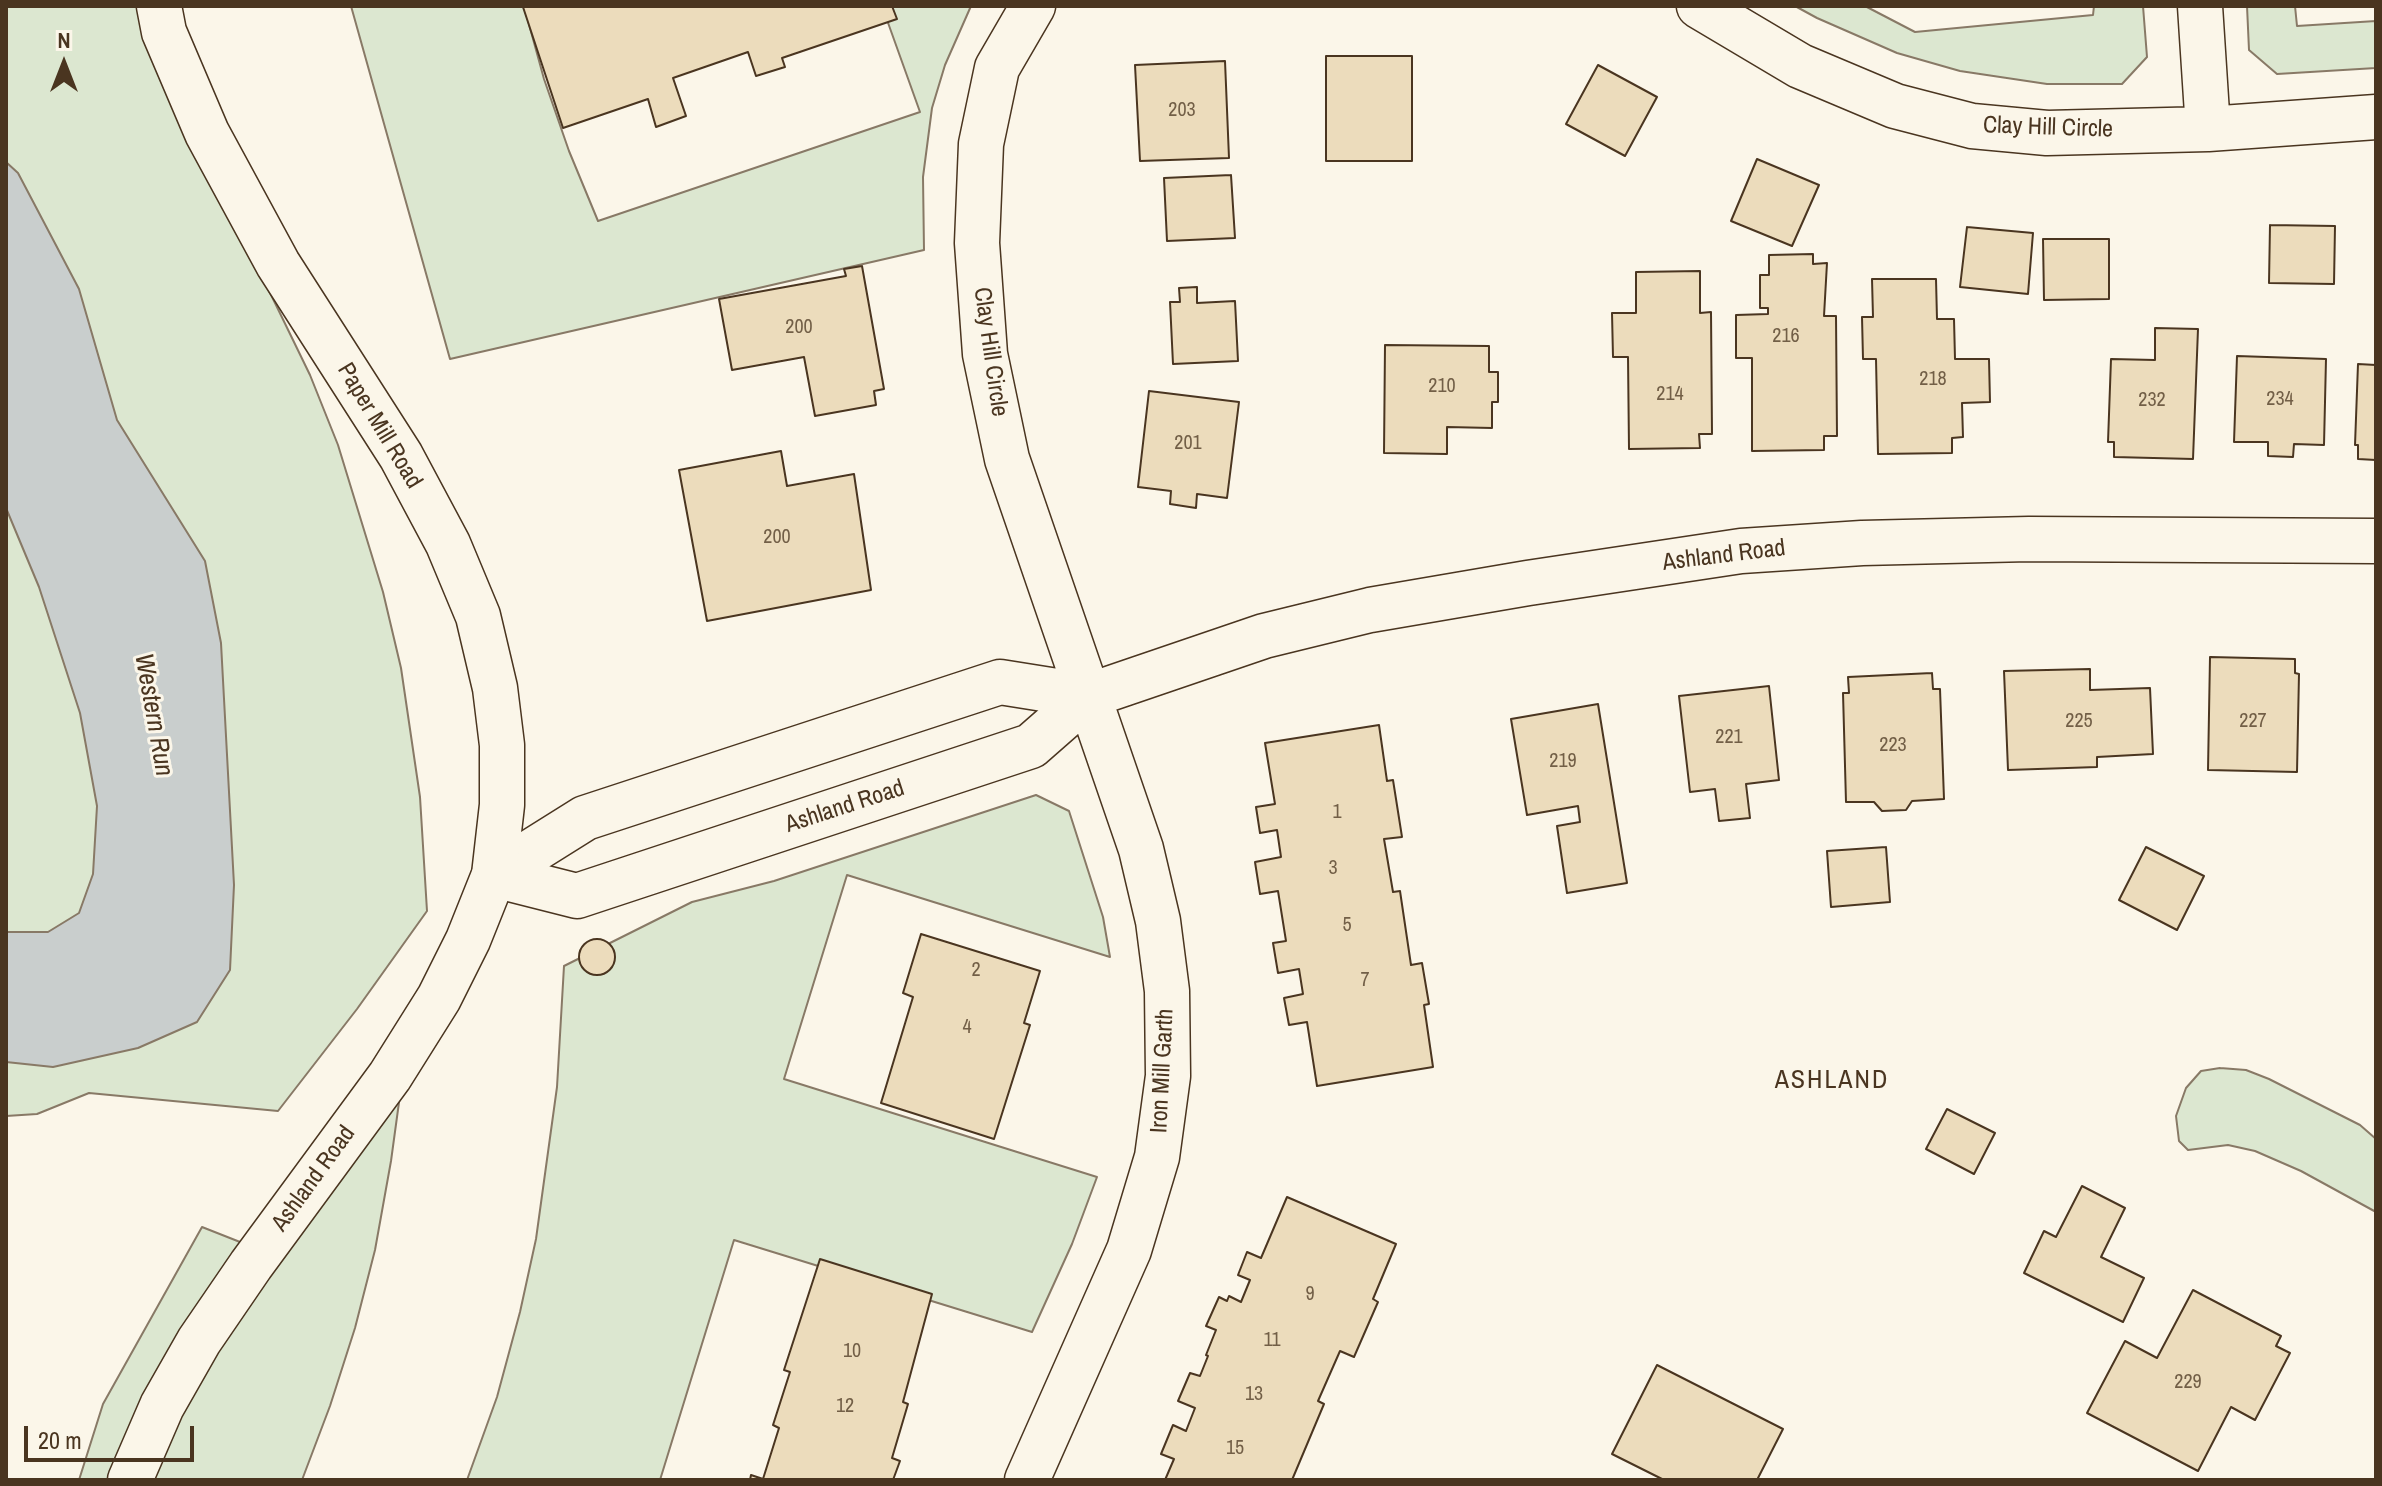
<!DOCTYPE html>
<style>
body{margin:0}
#map{position:relative;width:2382px;height:1486px;overflow:hidden;background:#fbf6e9;font-family:"Archivo Narrow",sans-serif}
canvas{display:block}
.frame{position:absolute;inset:0;border:8px solid #4a3520;pointer-events:none}
.north{position:absolute;left:24px;top:24px;width:80px;height:80px;-webkit-text-stroke:6px #fbf6e9;paint-order:stroke;rotate:0deg;font-size:22px;font-weight:700;line-height:32px;text-align:center;color:#4a3520}
.north::after{content:'';display:block;margin:auto;width:28px;height:36px;background:#4a3520;clip-path:polygon(50% 0,100% 100%,50% 72%,0 100%)}
.scale{position:absolute;left:24px;top:1426px;width:170px;height:36px;box-sizing:border-box;border:4px solid #4a3520;border-top:0;padding-left:10px;font-size:24px;line-height:28px;white-space:nowrap;color:#4a3520;-webkit-text-stroke:6px #fbf6e9;paint-order:stroke}
</style>
<div id="map">
<canvas width="2382" height="1486"></canvas>
<div class="frame"></div>
<div class="north">N</div>
<div class="scale">20 m</div>
</div>
<script>
const ctx = document.querySelector('canvas').getContext('2d');
ctx.lineJoin = 'round';
function paint(path, color) {
  ctx.fillStyle = color;
  ctx.fill(path, 'evenodd');
}
function poly(rows) {
  const path = new Path2D();
  for (const r of rows) {
    if (r.length === 3) {
      path.moveTo(r[0] + r[2], r[1]);
      path.arc(r[0], r[1], r[2], 0, 2 * Math.PI);
      continue;
    }
    path.moveTo(r[0], r[1]);
    for (let i = 2; i < r.length; i += 2) path.lineTo(r[i], r[i + 1]);
  }
  return path;
}
function stroke(path, color, width, dash) {
  ctx.strokeStyle = color;
  ctx.lineWidth = width;
  ctx.lineCap = dash ? 'butt' : 'round';
  ctx.setLineDash(dash || []);
  ctx.stroke(path);
}
function label(font, color, halo, rows, align = 'center') {
  ctx.font = font + ' "Archivo Narrow",sans-serif';
  ctx.lineWidth = 6;
  ctx.setLineDash([]);
  ctx.textBaseline = 'middle';
  ctx.strokeStyle = halo;
  ctx.fillStyle = color;
  for (const [text, x, y, turn = 0] of rows) {
    ctx.save();
    ctx.translate(x, y);
    ctx.rotate((+turn || 0) * Math.PI / 180);
    ctx.textAlign = isNaN(turn) ? turn : align;
    if (halo) ctx.strokeText(text, 0, 0);
    ctx.fillText(text, 0, 0);
    ctx.restore();
  }
}
const green = poly([
 [6,6,159,6,223,196,310,375,338,445,383,592,401,668,420,797,427,911,357,1009,278,1111,89,1093,37,1114,6,1116,6,6],
 [351,6,524,6,544,79,569,151,598,221,920,112,882,6,971,6,945,65,932,108,923,177,924,250,450,359,351,6],
 [1795,6,1865,6,1915,32,2093,15,2094,6,2143,6,2147,57,2122,84,2047,84,1960,71,1897,53,1817,18,1795,6],
 [2247,6,2295,6,2297,26,2376,21,2376,68,2277,74,2249,50,2247,6],
 [1036,795,1069,811,1103,917,1110,957,847,875,784,1079,1097,1177,1072,1244,1032,1332,734,1240,660,1480,467,1480,497,1397,520,1312,536,1239,557,1087,564,966,692,902,774,881,1036,795],
 [2220,1068,2246,1070,2269,1079,2360,1125,2376,1139,2376,1212,2301,1171,2255,1151,2228,1145,2188,1150,2179,1141,2176,1116,2186,1088,2201,1071,2220,1068],
 [403,1073,391,1161,375,1250,355,1328,330,1406,302,1480,79,1480,103,1404,202,1227,273,1255,403,1073]
]);
paint(green, '#dce7d0');
stroke(green, '#887966', 2);
const water = poly([
 [6,162,18,173,79,289,117,420,205,561,221,643,234,885,230,970,197,1022,138,1048,53,1067,6,1062,6,932,48,932,79,913,93,874,97,806,80,713,39,587,6,508,6,162]
]);
paint(water, '#c9cecd');
stroke(water, '#887966', 2);
const building = poly([
 [526,6,892,6,897,19,782,58,785,67,756,76,748,52,673,78,686,116,656,127,648,99,563,128,523,7,526,6],
 [1326,56,1412,56,1412,161,1326,161,1326,56],
 [1225,61,1229,158,1140,161,1135,65,1225,61],
 [1598,65,1657,97,1625,156,1566,124,1598,65],
 [1757,159,1819,185,1792,246,1731,221,1757,159],
 [1231,175,1235,238,1167,241,1164,178,1231,175],
 [2270,225,2335,226,2334,284,2269,283,2270,225],
 [1967,227,2033,233,2028,294,1960,287,1967,227],
 [2043,239,2109,239,2109,299,2044,300,2043,239],
 [1813,254,1813,264,1827,263,1824,316,1836,316,1837,436,1824,436,1824,450,1752,451,1752,358,1736,358,1736,315,1768,314,1768,308,1760,308,1760,275,1769,275,1769,255,1813,254],
 [862,266,884,389,874,391,876,405,815,416,804,357,732,370,719,299,846,276,844,269,862,266],
 [1700,271,1700,313,1711,312,1712,434,1699,434,1700,448,1629,449,1628,357,1613,357,1612,313,1636,313,1636,272,1700,271],
 [1872,279,1936,279,1937,319,1954,319,1955,359,1989,359,1990,402,1962,403,1963,437,1952,438,1952,453,1878,454,1876,359,1863,359,1862,317,1873,317,1872,279],
 [1197,287,1197,303,1235,301,1238,361,1173,364,1170,302,1180,302,1179,288,1197,287],
 [2155,328,2198,329,2193,459,2114,457,2114,442,2108,442,2111,359,2155,360,2155,328],
 [1385,345,1489,346,1489,372,1498,372,1498,402,1492,402,1492,428,1447,427,1447,454,1384,453,1385,345],
 [2237,356,2326,359,2324,445,2294,444,2293,457,2268,456,2268,442,2234,442,2237,356],
 [2358,364,2376,365,2376,460,2358,459,2358,445,2355,445,2358,364],
 [1149,391,1239,402,1227,498,1197,494,1196,508,1170,504,1171,491,1138,487,1149,391],
 [781,451,787,486,854,474,871,590,707,621,679,470,781,451],
 [2210,657,2295,659,2295,673,2299,674,2297,772,2208,770,2210,657],
 [2090,669,2090,690,2150,688,2153,754,2097,757,2097,767,2008,770,2004,671,2090,669],
 [1932,673,1933,689,1940,689,1944,799,1912,801,1906,810,1882,811,1874,802,1846,802,1843,693,1849,693,1848,677,1932,673],
 [1769,686,1779,780,1746,784,1750,818,1719,821,1715,789,1690,792,1679,696,1769,686],
 [1598,704,1627,883,1567,893,1557,826,1580,822,1578,806,1527,815,1511,719,1598,704],
 [1379,725,1387,781,1393,780,1402,837,1384,839,1393,892,1400,891,1411,965,1422,963,1429,1004,1424,1005,1433,1067,1317,1086,1307,1022,1289,1025,1284,998,1303,994,1299,969,1278,973,1273,943,1286,941,1278,891,1260,894,1255,862,1281,857,1277,830,1260,833,1256,807,1275,804,1265,743,1379,725],
 [1886,847,1890,902,1831,907,1827,851,1886,847],
 [2146,847,2204,876,2177,930,2119,900,2146,847],
 [921,934,1040,971,1024,1023,1030,1025,994,1139,881,1103,913,997,903,993,921,934],
 [597,957,18],
 [1947,1109,1995,1133,1974,1174,1926,1149,1947,1109],
 [2082,1186,2125,1208,2101,1257,2144,1278,2123,1322,2024,1273,2044,1231,2056,1237,2082,1186],
 [1287,1197,1396,1244,1373,1299,1378,1302,1354,1357,1340,1351,1318,1401,1324,1404,1292,1480,1165,1480,1174,1459,1161,1454,1173,1425,1186,1431,1195,1408,1178,1401,1190,1373,1200,1376,1208,1356,1206,1355,1216,1330,1206,1326,1219,1297,1227,1301,1229,1296,1241,1302,1250,1280,1238,1275,1247,1252,1261,1258,1287,1197],
 [820,1259,932,1294,903,1402,908,1404,892,1458,900,1461,893,1480,750,1480,751,1475,763,1479,779,1428,773,1425,790,1372,784,1370,820,1259],
 [2193,1290,2281,1336,2276,1346,2290,1353,2255,1420,2231,1407,2198,1471,2087,1413,2125,1341,2157,1358,2193,1290],
 [1657,1365,1783,1429,1757,1480,1664,1480,1612,1454,1657,1365]
]);
paint(building, '#ecdcbc');
stroke(building, '#4a3520', 2);
const minor = poly([
 [1699,6,1800,66,1895,106,1972,126,2047,133,2208,129,2376,117],
 [2200,6,2208,129],
 [494,875,577,896,1031,746,1088,696,1264,636,1370,610,1528,583,1741,551,1862,543,2029,539,2376,541],
 [494,875,585,818,1000,682,1088,696],
 [1027,1480,1129,1250,1157,1157,1168,1076,1167,991,1158,921,1141,849,1007,459,985,354,977,243,981,144,997,68,1033,6]
]);
const secondary = poly([
 [130,1480,162,1406,199,1341,251,1265,390,1076,439,998,468,940,494,875,502,805,502,745,495,688,478,616,448,544,401,456,278,264,207,133,164,32,159,6]
]);
stroke(minor, '#4a3520', 47);
stroke(secondary, '#4a3520', 47);
stroke(minor, '#fbf6e9', 44);
stroke(secondary, '#fbf6e9', 44);
label('20px', '#725f47', null, [
 ["203",1182,111],
 ["200",799,328],
 ["216",1786,337],
 ["218",1933,380],
 ["210",1442,387],
 ["214",1670,395],
 ["234",2280,400],
 ["232",2152,401],
 ["201",1188,444],
 ["200",777,538],
 ["225",2079,722],
 ["227",2253,722],
 ["221",1729,738],
 ["223",1893,746],
 ["219",1563,762],
 ["1",1337,813],
 ["3",1333,869],
 ["5",1347,926],
 ["2",976,971],
 ["7",1365,981],
 ["4",967,1028],
 ["9",1310,1295],
 ["11",1272,1341],
 ["10",852,1352],
 ["229",2188,1383],
 ["13",1254,1395],
 ["12",845,1407],
 ["15",1235,1449]
]);
label('24px', '#4a3520', '#fbf6e9', [
 ["Clay Hill Circle",2048,128,2],
 ["Clay Hill Circle",990,352,82],
 ["Paper Mill Road",379,426,59],
 ["Ashland Road",1724,556,-7],
 ["Ashland Road",845,807,-18],
 ["Iron Mill Garth",1163,1071,-87],
 ["Ashland Road",314,1179,-54]
]);
label('italic 26px', '#4a3520', '#fbf6e9', [
 ["Western Run",153,715,80]
]);
ctx.letterSpacing = '2px';
label('26px', '#4a3520', '#fbf6e9', [
 ["ASHLAND",1832,1081]
]);
ctx.letterSpacing = '0px';
</script>
